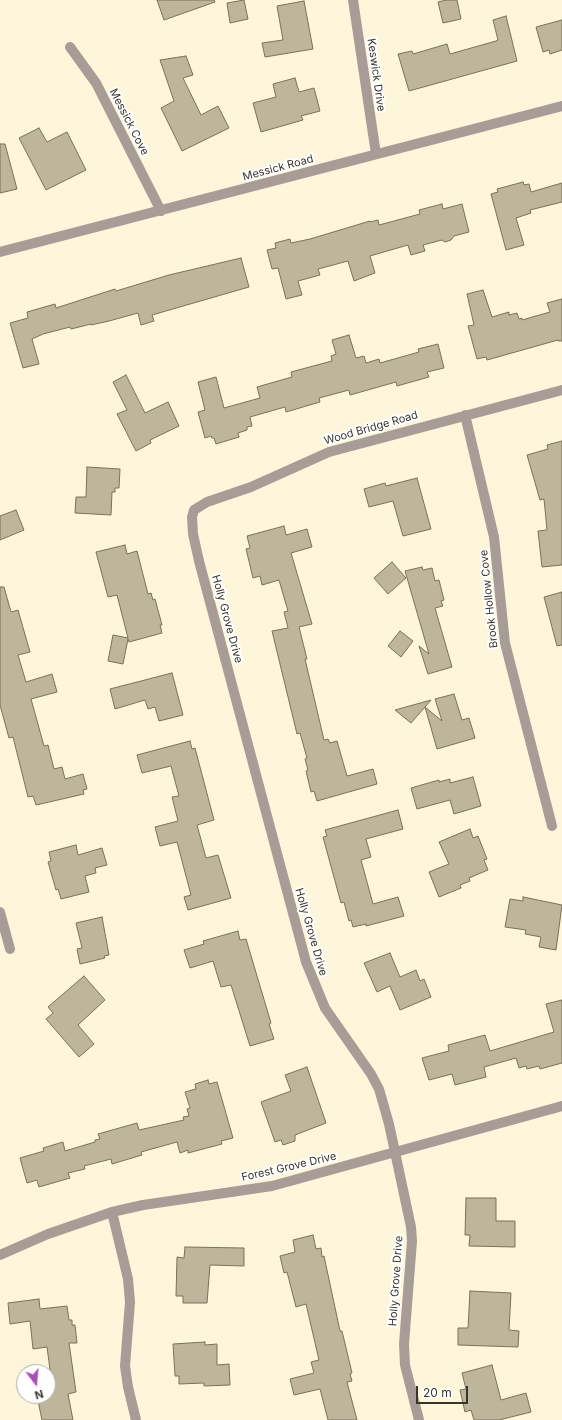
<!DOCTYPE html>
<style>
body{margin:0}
#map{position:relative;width:562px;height:1420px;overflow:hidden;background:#fef6db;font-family:Inter,sans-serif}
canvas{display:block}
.north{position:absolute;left:16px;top:1364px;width:40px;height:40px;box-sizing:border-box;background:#fff;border:1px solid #afaeaa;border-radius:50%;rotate:164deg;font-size:11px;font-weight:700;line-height:16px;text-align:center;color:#38352b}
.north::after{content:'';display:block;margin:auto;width:14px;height:18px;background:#aa4eb9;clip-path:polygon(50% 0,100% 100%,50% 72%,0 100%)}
.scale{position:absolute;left:416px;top:1386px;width:52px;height:18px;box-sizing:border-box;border:2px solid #38352b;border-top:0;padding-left:5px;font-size:12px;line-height:14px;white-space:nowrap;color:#38352b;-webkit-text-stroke:3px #fff;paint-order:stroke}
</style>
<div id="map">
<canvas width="562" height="1420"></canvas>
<div class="north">N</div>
<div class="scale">20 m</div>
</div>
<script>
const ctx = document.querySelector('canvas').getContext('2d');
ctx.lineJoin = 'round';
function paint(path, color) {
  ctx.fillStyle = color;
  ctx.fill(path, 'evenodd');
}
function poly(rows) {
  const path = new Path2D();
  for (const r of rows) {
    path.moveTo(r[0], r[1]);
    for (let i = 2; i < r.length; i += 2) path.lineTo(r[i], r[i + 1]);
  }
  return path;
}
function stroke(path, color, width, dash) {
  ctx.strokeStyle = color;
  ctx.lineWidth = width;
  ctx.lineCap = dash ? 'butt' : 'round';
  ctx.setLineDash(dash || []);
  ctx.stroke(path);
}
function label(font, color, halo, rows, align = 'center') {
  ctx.font = font + ' Inter,sans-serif';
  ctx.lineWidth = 4;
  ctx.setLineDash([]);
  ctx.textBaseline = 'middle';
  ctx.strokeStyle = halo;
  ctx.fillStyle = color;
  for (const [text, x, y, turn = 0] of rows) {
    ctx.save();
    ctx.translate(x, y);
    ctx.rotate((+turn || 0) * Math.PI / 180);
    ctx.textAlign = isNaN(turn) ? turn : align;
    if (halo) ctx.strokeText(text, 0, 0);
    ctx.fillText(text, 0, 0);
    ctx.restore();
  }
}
const building = poly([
 [157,0,214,0,215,2,164,20,157,0],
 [244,0,248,19,230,23,227,3,244,0],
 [446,0,457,0,461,19,443,23,438,2,446,0],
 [304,1,313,49,265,57,262,43,283,40,277,6,304,1],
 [506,16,517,61,409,91,398,54,412,51,413,54,447,44,450,54,496,41,498,40,493,20,506,16],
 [562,20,562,50,550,54,549,50,543,52,536,27,562,20],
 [186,56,193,75,183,78,201,115,218,106,229,128,182,151,161,108,174,101,160,60,186,56],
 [295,78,299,92,314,88,320,111,301,116,303,120,261,132,253,103,276,97,273,84,295,78],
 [39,128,47,142,67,132,86,170,46,190,19,138,39,128],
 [0,144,5,144,17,189,0,193,0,144],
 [523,182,524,185,529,184,531,192,562,183,562,202,530,210,531,213,516,218,524,245,506,250,491,194,498,192,497,189,523,182],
 [442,204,443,209,462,204,469,232,454,236,451,240,445,242,442,240,423,245,425,251,411,255,408,245,370,256,375,273,354,281,348,261,318,269,320,275,298,281,302,295,286,299,278,268,272,269,267,250,276,248,275,243,290,239,291,243,310,239,370,221,370,222,378,220,379,225,420,214,419,210,442,204],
 [241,258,249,287,152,315,154,321,141,325,138,313,109,321,91,325,91,324,71,329,70,327,43,334,32,339,39,364,23,368,10,323,28,318,27,312,55,304,56,308,115,289,116,291,169,275,241,258],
 [483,290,492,317,509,312,509,315,517,313,519,319,522,318,522,320,550,312,547,303,562,299,562,341,558,341,558,340,487,360,486,357,477,359,468,326,474,325,467,294,483,290],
 [349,335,356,358,364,356,366,363,379,359,380,363,419,352,418,349,438,344,444,368,427,372,429,377,397,386,396,382,350,395,349,390,319,398,320,402,286,412,285,407,250,417,252,426,247,427,247,430,238,433,239,437,216,444,214,438,212,438,211,436,205,438,198,412,205,410,198,382,216,377,224,408,260,398,257,387,292,377,291,372,332,361,331,356,336,354,332,340,349,335],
 [126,375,145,413,168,402,179,426,150,440,151,443,136,451,117,414,127,410,113,382,126,375],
 [562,441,562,565,542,567,538,531,547,530,544,499,540,500,527,455,548,449,547,445,562,441],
 [87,467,120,469,119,488,115,488,115,492,112,492,111,515,75,513,76,497,86,497,87,467],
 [417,478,431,529,403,536,393,501,369,507,364,489,385,483,386,486,417,478],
 [16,510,24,530,0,540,0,516,16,510],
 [284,526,286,535,307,529,312,547,291,553,312,624,299,627,307,659,305,659,324,740,328,739,330,743,337,741,347,776,373,769,377,784,317,801,314,791,311,792,306,771,308,770,305,759,307,758,300,733,297,734,272,631,288,628,284,612,288,611,279,580,262,585,260,576,253,578,246,549,250,548,247,536,284,526],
 [125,545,127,554,137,551,148,594,151,593,153,600,155,599,162,625,160,625,162,633,129,642,128,639,123,664,108,661,113,635,128,638,117,595,108,597,96,552,125,545],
 [392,562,406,578,388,594,374,578,392,562],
 [422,567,423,570,432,568,435,581,439,580,444,600,441,601,443,606,435,608,452,667,428,674,419,646,429,654,405,571,422,567],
 [0,587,4,587,11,612,18,610,30,652,18,655,26,682,52,674,57,692,31,699,44,746,48,745,54,769,62,767,65,779,83,774,87,789,83,790,84,794,36,805,33,796,28,797,13,737,9,738,0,705,0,587],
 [562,592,562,645,557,646,544,597,562,592],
 [400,631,413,641,401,657,388,646,400,631],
 [172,673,183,715,159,721,155,707,148,709,145,700,115,709,110,689,172,673],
 [454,694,462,720,469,718,475,738,437,749,425,707,411,723,395,710,431,700,425,707,442,721,435,699,454,694],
 [190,741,192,749,195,748,214,820,197,825,206,858,218,855,231,898,188,910,184,897,191,895,177,842,160,846,155,827,178,821,172,797,179,796,171,766,142,773,137,755,190,741],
 [473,777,481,806,454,814,450,800,417,809,411,788,439,780,439,782,450,779,450,783,473,777],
 [398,810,403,829,366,839,371,857,361,860,373,904,398,897,404,916,366,926,366,924,353,927,351,920,349,921,344,902,341,903,323,837,327,836,325,830,398,810],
 [470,829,473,838,478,836,487,859,484,860,488,870,469,878,470,881,460,885,461,888,439,897,429,872,449,864,439,842,470,829],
 [76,845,78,855,102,848,107,865,95,868,96,873,85,876,89,892,61,899,58,889,56,890,48,862,51,861,49,852,76,845],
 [523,897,562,905,556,950,539,947,541,937,525,934,526,930,505,927,510,899,523,901,523,897],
 [102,917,109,955,104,956,105,958,80,964,77,949,82,948,76,923,102,917],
 [238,931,240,940,246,939,271,1023,269,1024,274,1039,250,1046,231,985,221,987,213,961,190,968,184,950,204,944,203,941,238,931],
 [390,953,400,977,416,970,420,981,424,979,431,997,400,1010,390,986,377,992,364,963,390,953],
 [84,976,105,1000,78,1025,94,1044,79,1057,46,1019,53,1013,48,1007,84,976],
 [562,1000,562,1063,540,1069,539,1066,527,1069,526,1066,519,1068,516,1058,484,1067,486,1077,455,1085,452,1074,429,1080,422,1058,449,1051,448,1045,485,1035,490,1051,554,1032,546,1004,562,1000],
 [307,1067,326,1123,295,1135,295,1141,283,1145,281,1140,275,1142,261,1102,291,1091,285,1075,307,1067],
 [208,1080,209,1084,217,1082,233,1138,221,1141,222,1144,188,1153,188,1150,180,1153,177,1142,141,1152,142,1155,112,1164,111,1159,84,1166,85,1169,68,1173,70,1178,39,1187,37,1180,27,1183,20,1158,44,1151,43,1148,63,1142,65,1151,95,1142,95,1140,100,1139,98,1134,137,1123,139,1130,184,1120,183,1117,189,1116,187,1109,190,1108,185,1092,196,1089,195,1084,208,1080],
 [466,1198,496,1198,496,1221,515,1221,515,1247,469,1246,470,1235,465,1235,466,1198],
 [313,1235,316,1249,321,1248,322,1257,324,1256,340,1331,342,1331,352,1373,350,1374,352,1381,347,1382,357,1420,328,1420,320,1389,294,1395,290,1379,314,1373,311,1362,319,1360,306,1304,296,1307,287,1272,284,1273,280,1256,295,1252,293,1240,313,1235],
 [185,1247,244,1248,244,1266,210,1265,207,1303,183,1303,183,1296,176,1296,177,1257,184,1258,185,1247],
 [470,1291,511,1293,509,1330,519,1331,518,1347,458,1345,458,1328,468,1328,470,1291],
 [39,1299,40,1309,67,1306,69,1320,72,1320,72,1325,75,1325,77,1343,69,1343,76,1392,68,1394,73,1420,42,1420,37,1396,48,1396,48,1377,51,1377,47,1347,33,1349,30,1321,10,1324,8,1303,39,1299],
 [205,1342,205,1345,217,1344,217,1365,229,1364,230,1385,204,1386,204,1383,179,1384,179,1376,175,1376,173,1344,205,1342],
 [492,1365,501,1400,526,1393,531,1412,499,1420,474,1420,471,1410,465,1412,460,1390,466,1389,462,1373,492,1365]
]);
paint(building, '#bdb69d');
stroke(building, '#79715a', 1);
stroke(poly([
 [353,0,376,154],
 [70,47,96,83,161,211],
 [0,252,562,106],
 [465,415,494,537,505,643,552,826],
 [0,912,10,949],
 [112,1212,128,1279,130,1302,125,1366,128,1387,136,1420],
 [0,1255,48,1234,112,1212,143,1205,272,1186,562,1106],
 [419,1420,405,1365,404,1344,412,1241,411,1227,389,1124,379,1089,371,1074,325,1008,306,962,199,561,193,534,192,517,194,510,207,502,251,487,329,452,562,390]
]), '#a89d96', 10);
label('11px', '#38352b', '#fff', [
 ["Keswick Drive",376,75,82],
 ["Messick Cove",129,122,63],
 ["Messick Road",278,168,-15],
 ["Wood Bridge Road",371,428,-16],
 ["Brook Hollow Cove",489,599,-96],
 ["Holly Grove Drive",227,619,75],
 ["Holly Grove Drive",311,932,74],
 ["Forest Grove Drive",289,1167,-13],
 ["Holly Grove Drive",396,1281,-86]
]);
</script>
